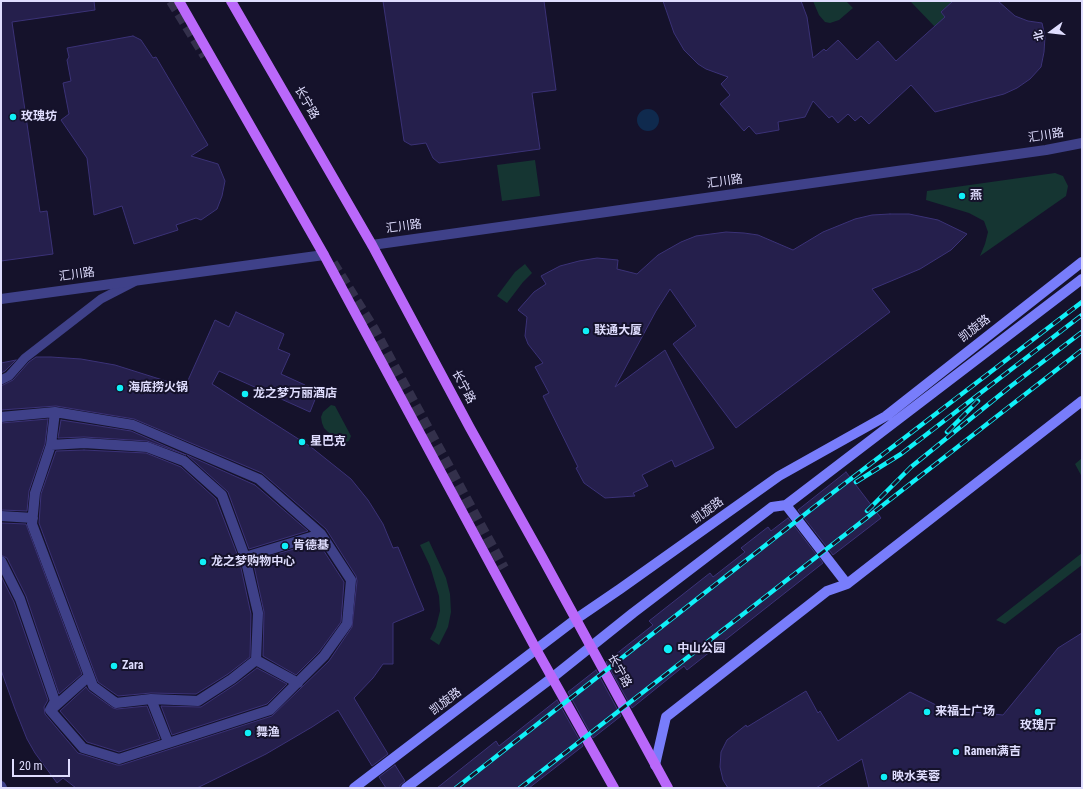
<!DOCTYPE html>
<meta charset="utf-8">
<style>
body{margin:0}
#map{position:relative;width:1083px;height:789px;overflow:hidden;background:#15122b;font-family:"Roboto Condensed","Noto Sans SC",sans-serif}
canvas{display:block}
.frame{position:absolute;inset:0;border:2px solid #dfddfe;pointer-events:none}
.north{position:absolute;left:1031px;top:12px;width:40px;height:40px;-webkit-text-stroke:3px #15122b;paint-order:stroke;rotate:255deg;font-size:11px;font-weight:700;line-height:16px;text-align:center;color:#dfddfe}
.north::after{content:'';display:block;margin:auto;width:14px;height:18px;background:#dfddfe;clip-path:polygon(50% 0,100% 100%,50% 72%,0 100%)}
.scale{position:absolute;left:12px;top:759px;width:58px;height:18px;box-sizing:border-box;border:2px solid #dfddfe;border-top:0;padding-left:5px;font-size:12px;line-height:14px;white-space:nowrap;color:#dfddfe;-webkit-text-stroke:3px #15122b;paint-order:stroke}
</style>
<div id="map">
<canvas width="1083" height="789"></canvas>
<div class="frame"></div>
<div class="north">北</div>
<div class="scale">20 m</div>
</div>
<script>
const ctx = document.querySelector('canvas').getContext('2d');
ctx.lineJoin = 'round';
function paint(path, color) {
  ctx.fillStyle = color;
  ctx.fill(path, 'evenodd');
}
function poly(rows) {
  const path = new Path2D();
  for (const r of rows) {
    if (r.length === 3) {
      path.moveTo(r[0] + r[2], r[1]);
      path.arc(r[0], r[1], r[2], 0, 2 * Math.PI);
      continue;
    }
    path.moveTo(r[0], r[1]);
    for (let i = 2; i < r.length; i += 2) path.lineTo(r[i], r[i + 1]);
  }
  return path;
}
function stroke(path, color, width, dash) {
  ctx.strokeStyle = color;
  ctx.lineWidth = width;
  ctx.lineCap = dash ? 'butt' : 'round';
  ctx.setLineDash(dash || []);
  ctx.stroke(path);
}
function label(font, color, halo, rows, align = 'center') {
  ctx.font = font + ' "Roboto Condensed","Noto Sans SC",sans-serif';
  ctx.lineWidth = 4;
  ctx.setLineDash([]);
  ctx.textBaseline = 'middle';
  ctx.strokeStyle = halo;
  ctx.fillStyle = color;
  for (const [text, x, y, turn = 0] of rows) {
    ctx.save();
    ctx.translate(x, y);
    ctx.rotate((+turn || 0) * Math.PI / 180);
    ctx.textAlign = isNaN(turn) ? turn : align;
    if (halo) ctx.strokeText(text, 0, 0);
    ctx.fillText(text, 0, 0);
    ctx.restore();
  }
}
paint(poly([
 [813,1,846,1,853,8,839,20,830,23,825,22,819,15],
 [912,1,953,1,941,12,947,19,937,29,911,2],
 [535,160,540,196,502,201,497,165],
 [1055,173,1063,176,1068,186,1066,196,980,256,985,244,988,232,984,221,969,213,926,200,927,191],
 [525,264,532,273,523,282,507,303,497,296,515,272],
 [331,405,335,406,351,436,349,441,343,443,328,432,324,428,322,423,321,417,323,412],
 [1082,458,1082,477,1075,464],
 [429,541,446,578,450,594,451,612,448,627,439,645,430,639,436,627,440,611,439,596,430,566,420,545],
 [1082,553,1082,565,1005,624,996,620]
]), '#153532');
paint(poly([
 [648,120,11]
]), '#0f2a4e');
const building = poly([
 [1,1,94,1,95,10,12,22,40,212,47,211,53,254,1,261,1,1],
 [383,1,544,1,556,90,532,93,540,149,439,163,433,158,426,143,411,145,404,141,383,1],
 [663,1,801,1,807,17,813,58,824,49,826,51,838,40,857,60,878,41,896,61,945,17,941,12,953,1,998,1,1015,16,1028,21,1042,23,1045,37,1044,52,1041,67,1030,79,1017,88,1004,94,935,112,911,85,869,124,861,116,855,121,848,114,838,123,832,116,829,118,813,101,805,117,778,122,779,130,756,134,749,126,744,131,720,104,730,95,721,84,728,77,706,69,698,64,684,50,674,33,663,1],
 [133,36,141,40,153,58,156,57,208,145,191,156,218,164,225,181,222,196,217,209,201,220,196,218,176,225,178,230,134,244,122,206,94,215,87,158,61,120,69,114,63,83,71,81,67,60,69,57,67,48,133,36],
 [890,214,909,214,938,220,967,234,951,250,920,269,872,289,890,312,736,428,673,344,696,326,670,289,656,311,615,387,665,350,714,448,675,467,672,460,642,475,648,486,633,493,635,496,605,498,584,483,576,468,578,467,543,396,549,393,535,367,543,363,528,344,525,336,527,317,518,310,534,292,546,284,541,276,560,266,579,261,597,258,618,260,617,269,637,274,658,255,681,242,696,236,726,232,744,233,758,235,793,250,823,232,855,219,872,215,890,214],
 [236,312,284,334,278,349,290,354,281,374,305,385,303,391,316,397,310,412,219,371,212,384,311,447,351,479,368,500,383,524,393,548,398,547,424,610,393,623,393,664,383,664,373,678,354,698,388,754,372,766,338,710,312,727,266,754,197,788,76,788,63,778,57,783,35,753,27,739,15,709,1,670,1,576,14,602,48,700,44,707,45,714,78,753,117,765,121,765,272,716,329,661,352,627,357,581,356,576,326,529,262,473,134,419,56,406,1,410,1,386,13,380,29,362,36,357,51,357,81,359,115,365,185,387,215,320,229,327,236,312],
 [16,360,5,371,1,373,1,363,16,360],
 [48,419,45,444,29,491,27,511,1,510,1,423,48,419],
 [61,420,131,431,186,455,147,441,84,437,58,438,61,420],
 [84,450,146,453,181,467,216,499,239,559,251,614,250,657,228,674,196,694,151,693,118,696,98,682,39,523,41,494,56,451,84,450],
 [187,455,255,485,308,531,249,549,228,492,187,455],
 [846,472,881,518,833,555,798,510,846,472],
 [788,518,823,563,687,670,684,666,632,708,606,662,653,625,649,621,710,573,713,577,745,552,741,548,768,527,771,531,788,518],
 [1,523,26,524,82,674,59,694,26,596,7,558,1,555,1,523],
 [318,542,344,582,341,622,319,652,296,675,263,656,264,612,253,561,318,542],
 [1082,633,1082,788,869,788,862,759,816,788,728,788,723,780,720,767,721,752,727,740,746,725,747,727,806,691,818,713,820,711,838,741,910,692,944,709,1003,715,1058,648,1082,633],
 [257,668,287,684,267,704,172,735,161,706,201,707,236,684,257,668],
 [596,670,621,716,593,738,568,692,596,670],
 [86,687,89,691,113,708,117,709,147,706,160,739,119,752,87,742,60,711,86,687],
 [557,700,583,746,529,788,437,788,496,741,499,746,557,700],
 [395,765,405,781,400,785,400,788,386,788,379,777,395,765]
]);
paint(building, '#251f4c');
stroke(building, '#3b3277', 1);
stroke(poly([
 [171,1,205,56],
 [333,263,374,329,504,568]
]), '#33304b', 10, [10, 5]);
stroke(poly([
 [1,380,9,376,25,358,101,299,134,282]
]), '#3f4189', 9);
stroke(poly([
 [372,245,1046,150,1082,143],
 [1,299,324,255],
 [1,417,55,412,133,425,259,479,321,534,351,580,347,624,324,656,270,710,119,759,83,748,50,710,55,701,20,599,1,561],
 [84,443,147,447,184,461,222,495,245,557,258,613,256,660,232,679,198,701,151,699,116,703,93,686,32,524,35,493,51,445,84,443],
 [51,445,55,412],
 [1,516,33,518],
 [245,557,321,534],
 [256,660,298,683],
 [151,699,168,742],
 [52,709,89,676],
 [1,786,2,788]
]), '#3f4189', 10);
stroke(poly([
 [786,505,1082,279],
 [655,765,666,717,827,591,847,584],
 [354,788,576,619,620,589,779,476,886,416,1082,262],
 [406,788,553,677,633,613,772,507,786,505,847,584,1082,401]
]), '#787dfb', 10);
stroke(poly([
 [179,1,324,255,536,649,614,788],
 [231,1,372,245,470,428,542,557,668,788]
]), '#ba68fa', 10);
const rail = poly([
 [947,432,978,401],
 [856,482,901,454,1082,315],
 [867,511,911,467,1011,386,1082,332],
 [456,788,818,504,1082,302],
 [520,788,1082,350]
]);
stroke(rail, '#10f0f8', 4.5);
stroke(rail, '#15122b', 3, [9]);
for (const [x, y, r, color] of [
 [13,117,4,"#10f0f8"],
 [962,196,4,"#10f0f8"],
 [586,331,4,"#10f0f8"],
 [120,388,4,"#10f0f8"],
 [245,394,4,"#10f0f8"],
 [302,442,4,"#10f0f8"],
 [285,546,4,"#10f0f8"],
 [203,562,4,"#10f0f8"],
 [668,649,5,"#10f0f8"],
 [114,666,4,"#10f0f8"],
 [927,712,4,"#10f0f8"],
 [1038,712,4,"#10f0f8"],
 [248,733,4,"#10f0f8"],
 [956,752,4,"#10f0f8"],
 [884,777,4,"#10f0f8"]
]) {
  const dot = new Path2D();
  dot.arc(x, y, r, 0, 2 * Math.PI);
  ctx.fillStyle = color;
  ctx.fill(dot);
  stroke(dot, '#15122b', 1.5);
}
label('12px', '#dfddfe', '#15122b', [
 ["长宁路",306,103,60],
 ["汇川路",1046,136,-9],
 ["汇川路",725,182,-8],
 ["汇川路",404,227,-8],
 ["汇川路",77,275,-8],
 ["凯旋路",975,329,-38],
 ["长宁路",463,387,62],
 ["凯旋路",708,511,-36],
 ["长宁路",619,671,61],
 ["凯旋路",446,702,-37]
]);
label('bold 12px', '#dfddfe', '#15122b', [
 ["玫瑰坊",21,117],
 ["燕",970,196],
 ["联通大厦",594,331],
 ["海底捞火锅",128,388],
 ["龙之梦万丽酒店",253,394],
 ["星巴克",310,442],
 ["肯德基",293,546],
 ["龙之梦购物中心",211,562],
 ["中山公园",677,649],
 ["Zara",122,666],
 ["来福士广场",935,712],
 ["玫瑰厅",1038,726,"center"],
 ["舞渔",256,733],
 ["Ramen满吉",964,752],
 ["映水芙蓉",892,777]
], 'left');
</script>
